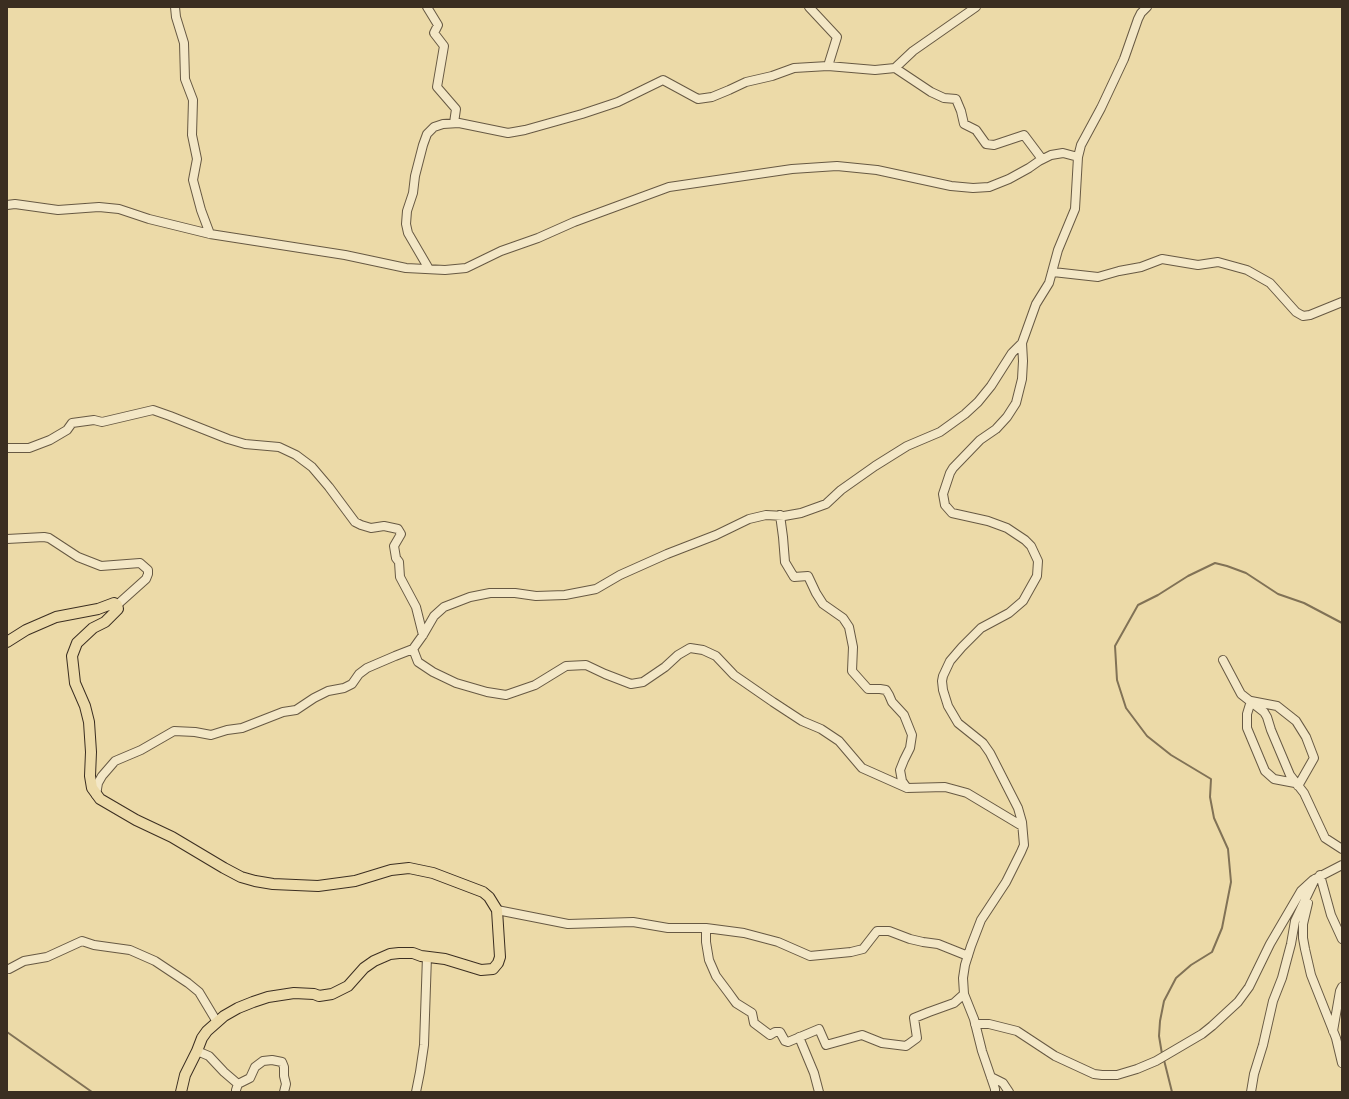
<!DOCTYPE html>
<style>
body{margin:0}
#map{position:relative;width:1349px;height:1099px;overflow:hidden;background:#ecdaa8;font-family:"IM FELL French Canon",serif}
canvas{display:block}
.frame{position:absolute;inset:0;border:8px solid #3b2e21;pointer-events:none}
</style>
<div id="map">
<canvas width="1349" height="1099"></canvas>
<div class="frame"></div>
</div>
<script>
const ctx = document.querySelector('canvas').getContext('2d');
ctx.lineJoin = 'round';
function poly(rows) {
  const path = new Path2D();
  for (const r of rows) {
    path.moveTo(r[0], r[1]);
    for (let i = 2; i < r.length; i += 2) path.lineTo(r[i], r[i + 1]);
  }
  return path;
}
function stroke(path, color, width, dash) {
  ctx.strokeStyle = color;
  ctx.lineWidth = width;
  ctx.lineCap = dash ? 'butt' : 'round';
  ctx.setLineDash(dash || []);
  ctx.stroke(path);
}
stroke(poly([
 [7,1032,92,1092],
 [1162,1054,1159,1036,1160,1021,1164,1001,1176,978,1191,965,1212,952,1222,928,1231,882,1228,849,1214,818,1210,797,1211,779,1171,755,1147,736,1126,708,1117,680,1115,646,1138,605,1158,595,1188,576,1215,563,1227,566,1246,573,1278,594,1304,603,1342,623],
 [1164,1060,1172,1092]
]), '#817256', 2);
const minor = poly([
 [175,7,176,17,184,43,185,79,193,100,192,135,197,159,193,180,201,210,210,234],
 [427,7,438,25,434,33,444,46,437,87,456,109,454,123],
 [809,7,837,37,828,66],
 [895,68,931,92,944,98,956,99,961,111,964,124,976,130,986,144,994,145,1024,135,1042,159],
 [7,205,15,204,58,210,99,207,119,209,149,219,210,234,345,255,406,268,445,270,466,268,501,251,538,238,574,222,669,187,792,169,837,166,877,170,951,186,973,188,989,187,1009,179,1029,168,1039,161,1051,155,1063,153,1078,157],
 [429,269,408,233,406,224,407,211,413,193,415,176,423,145,427,134,434,127,443,124,459,123,508,133,525,130,582,114,618,102,663,80,698,99,712,97,729,90,746,82,772,76,794,68,828,66,875,70,895,68,913,51,976,7],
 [1053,272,1098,277,1119,271,1141,267,1162,259,1198,265,1218,262,1247,270,1270,283,1296,312,1303,316,1310,315,1342,302],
 [7,448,29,448,50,440,67,430,72,423,94,420,102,422,153,410,170,416,228,439,245,444,279,447,296,455,312,467,329,487,355,522,361,525,371,528,384,526,398,529,401,534,394,546,396,558,399,562,400,577,416,607,423,635],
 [780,515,783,537,785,562,794,577,808,576,816,593,823,604,843,618,849,627,853,647,852,671,868,689,880,689,886,690,889,695,892,702,904,715,912,735,910,748,904,760,900,770,902,781,907,788],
 [7,539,44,537,49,538,78,557,101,566,140,563,148,570,148,574,146,579,117,605],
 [413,649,418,662,433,672,456,683,487,692,506,695,535,685,566,666,586,665,605,674,631,684,643,682,665,667,678,655,690,648,703,650,716,656,734,675,773,702,802,721,821,729,839,741,862,768,907,788,945,787,967,793,1022,826],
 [1223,660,1241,694,1264,712,1267,717,1271,730,1290,775,1304,793,1325,838,1342,849],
 [1295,783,1274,779,1265,771,1247,728,1247,714,1251,701,1277,706,1296,721,1306,737,1314,758,1298,786],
 [96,795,98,783,102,776,115,761,141,750,174,731,195,732,211,735,227,730,242,728,283,712,296,710,314,698,328,691,344,688,352,684,359,674,367,668,395,656,413,649,423,635,434,616,444,607,470,597,490,593,515,593,536,596,565,595,596,589,620,575,667,554,716,535,749,519,766,515,784,516,801,513,826,504,841,490,875,466,907,446,940,432,965,414,978,402,991,386,1012,353,1022,343],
 [1320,875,1331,915,1342,939],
 [1308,903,1303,924,1303,938,1305,949,1311,975,1336,1038,1342,1063],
 [497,910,568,924,633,922,668,928,706,928,744,933,778,942,810,956,851,952,863,949,877,931,889,931,910,939,923,942,938,944,968,956],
 [706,928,706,942,709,960,716,976,728,992,736,1003,752,1013,754,1023,770,1035,775,1032,780,1032,785,1041,788,1042,819,1029,826,1045,862,1035,882,1043,906,1046,917,1038,914,1018,929,1012,954,1003,964,994],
 [9,969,24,961,47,957,82,941,94,945,130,950,155,961,188,983,199,992,217,1022],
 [975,1024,989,1024,1017,1031,1055,1056,1094,1074,1102,1075,1117,1075,1137,1069,1156,1061,1202,1034,1212,1026,1238,1002,1249,987,1270,944,1301,891,1313,880,1342,865],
 [1333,1031,1340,991,1342,987],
 [799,1037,814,1073,819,1092],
 [197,1051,209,1056,224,1072,238,1084,236,1090,236,1092],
 [991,1077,1003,1083,1009,1092],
 [238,1084,250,1078,255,1067,263,1061,272,1060,282,1062,284,1067,284,1076,286,1084,284,1092],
 [416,1092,420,1072,424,1045,427,956],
 [995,1092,995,1089,982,1051,974,1019,964,994,963,978,965,965,971,946,981,920,1006,882,1021,852,1024,845,1022,822,1018,808,990,753,983,743,958,723,948,706,943,690,942,681,943,676,950,661,962,647,981,628,1009,613,1023,601,1037,576,1038,561,1031,546,1025,540,1007,528,988,521,952,513,945,505,943,494,950,473,953,468,980,440,996,429,1007,417,1016,403,1022,379,1023,361,1022,343,1036,304,1049,283,1058,250,1075,209,1078,157,1081,145,1101,108,1124,59,1138,19,1141,13,1147,7],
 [1251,1092,1254,1074,1263,1045,1273,1001,1282,978,1291,944,1295,921,1315,879]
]);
const major = poly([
 [7,642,26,630,56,617,98,609,114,603,117,605,118,609,105,622,93,628,77,643,72,656,75,683,85,706,89,722,91,752,90,776,92,788,100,799,136,820,172,837,224,868,241,877,255,881,273,884,318,886,355,881,391,870,409,868,433,873,483,892,489,897,497,910,500,957,498,963,493,969,481,970,445,959,421,956,413,953,399,953,390,954,374,961,364,968,348,986,332,994,319,996,314,994,294,993,268,997,253,1002,238,1008,224,1016,207,1031,202,1038,197,1051,185,1075,181,1092]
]);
stroke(minor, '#675943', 10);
stroke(major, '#3b2e21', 12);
stroke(minor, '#f3e7c6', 8);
stroke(major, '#ecdaa8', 10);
</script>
